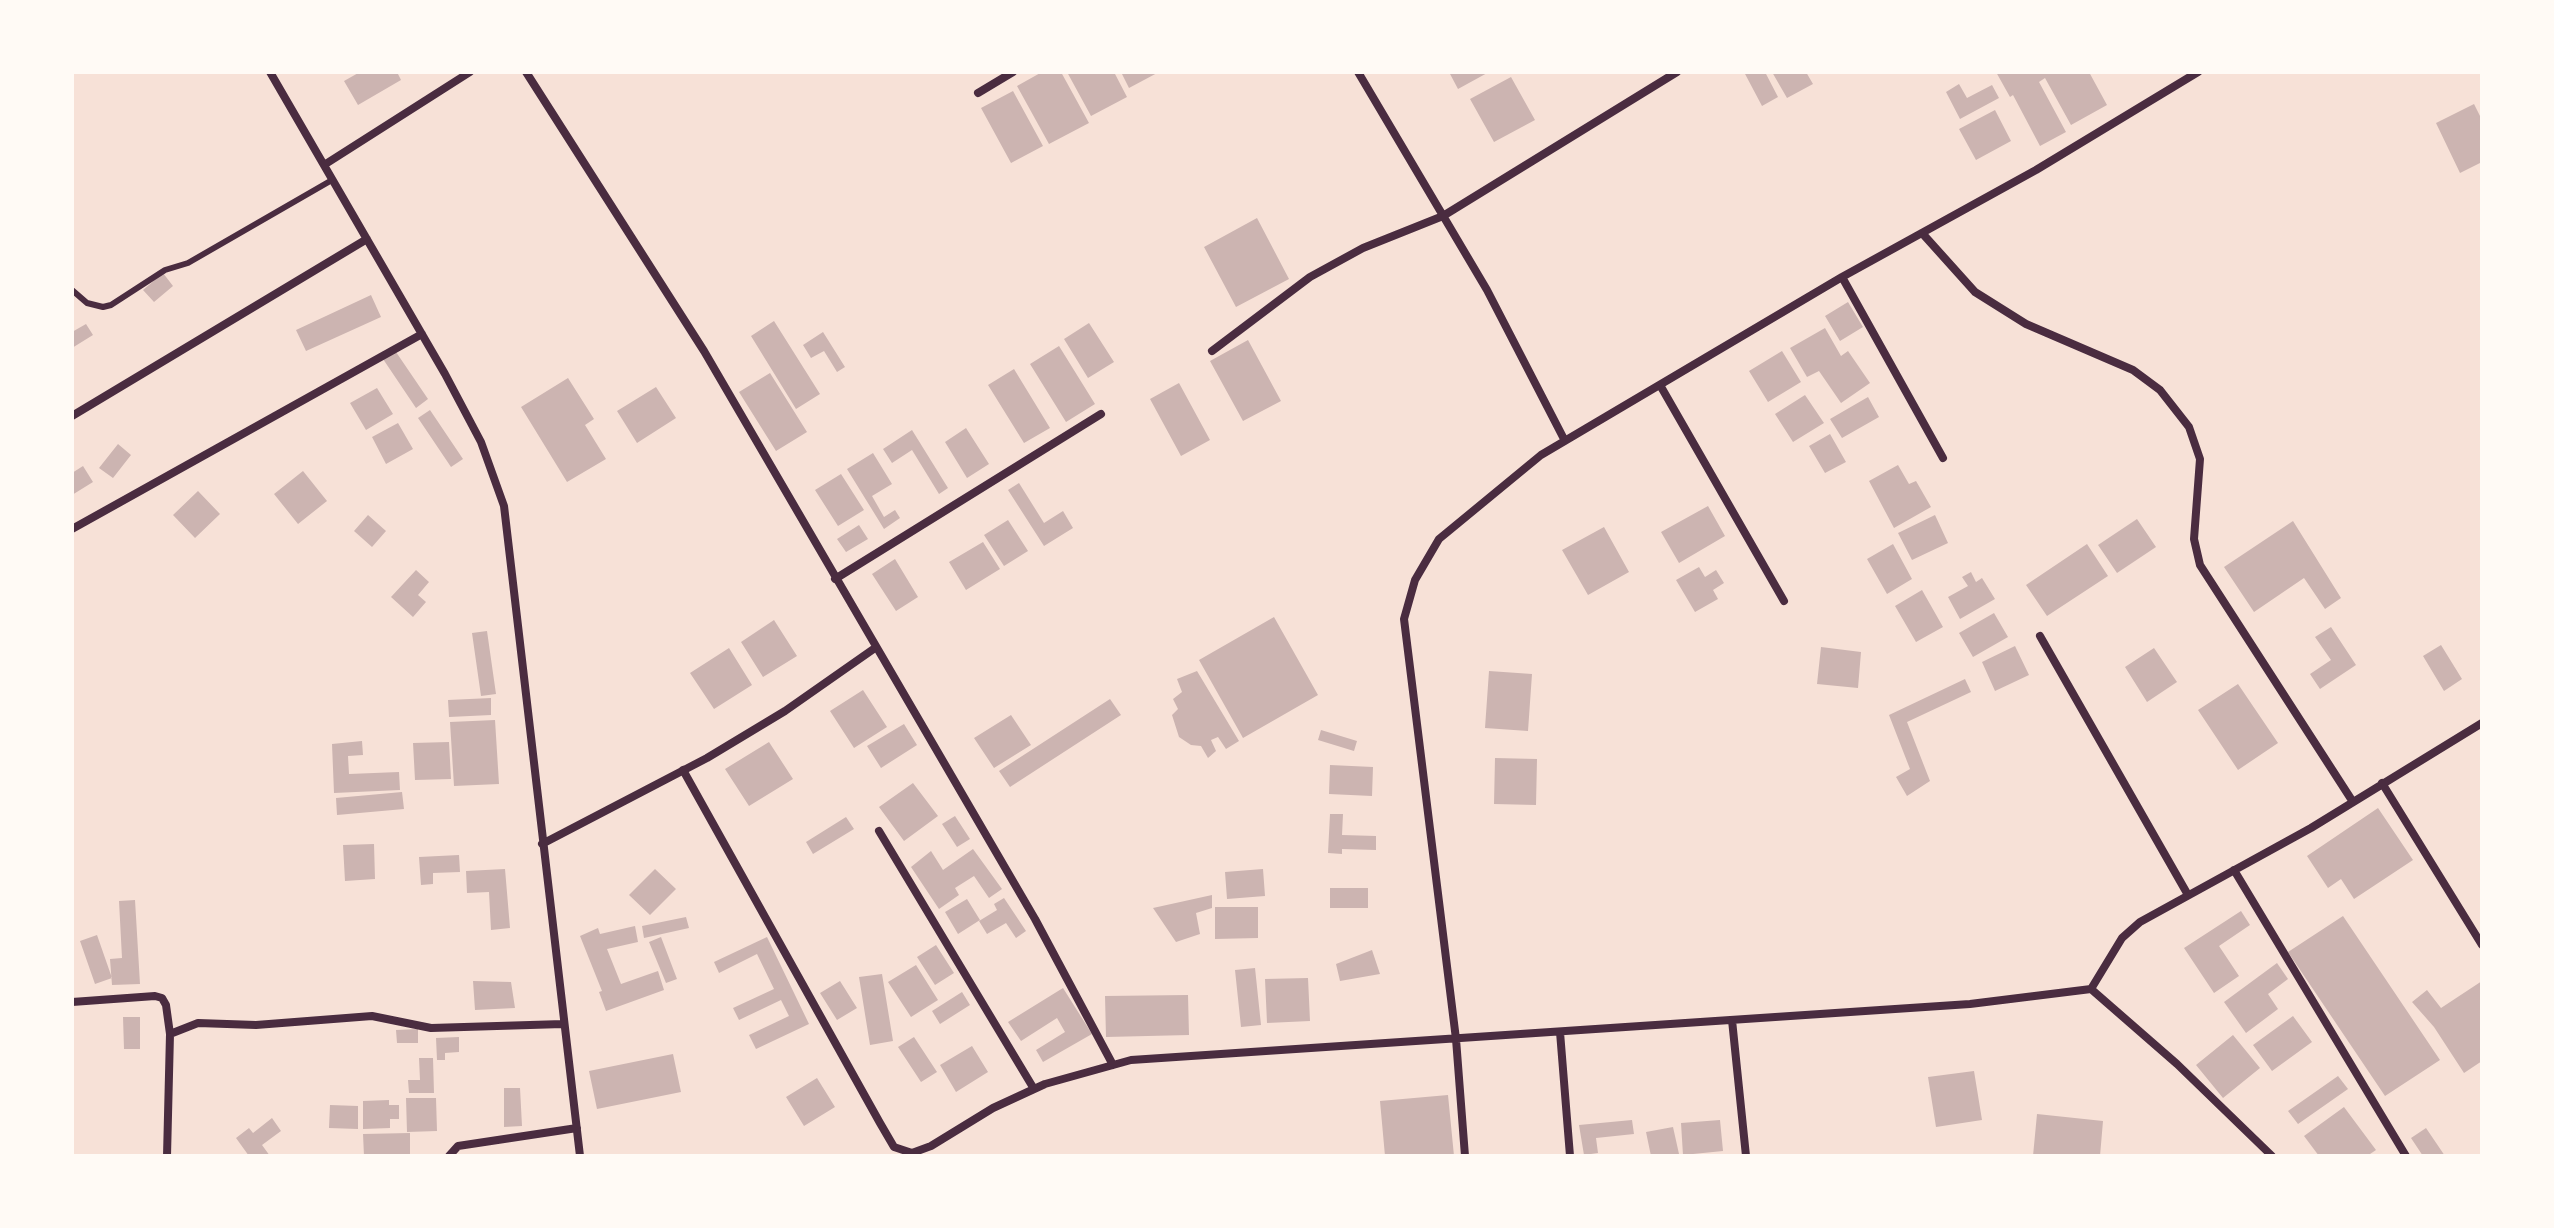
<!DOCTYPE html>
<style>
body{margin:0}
#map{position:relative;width:2554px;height:1228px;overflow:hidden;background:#f7e1d7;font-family:Bitter,serif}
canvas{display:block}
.frame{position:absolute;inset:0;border:74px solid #fffaf5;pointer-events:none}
</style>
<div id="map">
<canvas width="2554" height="1228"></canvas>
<div class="frame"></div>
</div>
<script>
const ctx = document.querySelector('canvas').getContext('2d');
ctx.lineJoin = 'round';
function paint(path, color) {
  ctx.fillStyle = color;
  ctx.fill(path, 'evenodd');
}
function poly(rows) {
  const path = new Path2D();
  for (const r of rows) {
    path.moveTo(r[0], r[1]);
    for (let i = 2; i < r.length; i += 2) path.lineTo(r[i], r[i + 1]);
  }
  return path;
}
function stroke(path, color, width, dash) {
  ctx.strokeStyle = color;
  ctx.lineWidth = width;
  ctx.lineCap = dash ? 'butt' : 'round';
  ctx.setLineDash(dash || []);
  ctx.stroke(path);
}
paint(poly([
 [360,72,397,72,401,80,358,105,344,81],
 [1042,72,1061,72,1089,123,1049,144,1017,86],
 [1067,72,1114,72,1127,97,1091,116],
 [1121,72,1159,72,1129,88],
 [1449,72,1489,72,1458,89],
 [1744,72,1765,72,1778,97,1762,106],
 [1772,72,1806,72,1813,84,1787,98],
 [1996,72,2089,72,2107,105,2071,125,2045,78,2039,82,2066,132,2040,146,2013,95,2010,97],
 [1511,77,1535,120,1494,142,1470,99],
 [1959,84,1967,98,1992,85,1999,98,1960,119,1946,92],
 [1013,91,1043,146,1011,163,981,108],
 [2474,104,2482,120,2482,162,2460,173,2436,123],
 [1995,110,2011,141,1976,160,1959,129],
 [1257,218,1289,279,1236,307,1204,247],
 [163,273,173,286,154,302,143,290],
 [371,295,381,317,306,351,296,330],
 [1848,302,1863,327,1840,341,1825,316],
 [774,321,820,394,796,409,751,336],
 [1089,323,1114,362,1088,378,1064,339],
 [86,324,93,335,72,348,72,332],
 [1825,328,1841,356,1848,351,1870,383,1841,403,1819,371,1807,377,1790,348],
 [823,332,845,367,837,372,824,351,811,358,803,345],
 [1248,340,1281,401,1243,421,1210,361],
 [1059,346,1095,404,1066,422,1030,364],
 [1782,351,1801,382,1768,402,1749,371],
 [396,352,428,399,416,408,383,359],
 [1014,369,1050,428,1024,443,988,385],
 [770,373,807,432,776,451,739,392],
 [568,378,594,419,585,425,606,459,567,482,521,407],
 [1179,383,1210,440,1181,456,1150,399],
 [656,387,676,418,637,443,617,411],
 [377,388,393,414,366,430,350,403],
 [1805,395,1824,423,1793,442,1775,414],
 [1868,397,1879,417,1842,438,1830,419],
 [430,410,463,459,451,467,418,418],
 [398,423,413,449,386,464,372,437],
 [966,428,989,464,967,478,945,442],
 [912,430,948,488,939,494,912,450,892,463,883,449],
 [1830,434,1846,462,1825,473,1809,446],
 [118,444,131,455,113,478,99,468],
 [873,453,892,484,872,496,884,517,895,510,900,518,884,529,847,469],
 [1898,465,1909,484,1916,481,1931,507,1894,528,1869,481],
 [83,466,93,482,72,495,72,473],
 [303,471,327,501,298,524,274,494],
 [841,474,864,510,838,526,815,490],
 [1019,483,1044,523,1063,511,1073,528,1044,546,1008,490],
 [198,491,220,514,195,538,173,515],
 [1708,506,1725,536,1679,563,1661,532],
 [368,515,386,531,372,547,354,531],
 [1935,515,1948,543,1912,560,1898,533],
 [2137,519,2156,547,2117,573,2098,545],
 [1008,520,1028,551,1004,566,984,535],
 [2293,521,2341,598,2325,609,2304,578,2254,612,2224,567],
 [859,525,868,539,846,552,837,539],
 [1604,527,1629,572,1588,595,1562,550],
 [983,542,1000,569,966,590,949,562],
 [1893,544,1912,579,1887,594,1867,559],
 [2087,544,2108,576,2047,616,2026,585],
 [895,559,918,597,896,611,872,574],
 [1699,567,1705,577,1716,570,1724,583,1713,590,1718,599,1695,612,1676,580],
 [416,570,429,582,418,595,426,602,413,617,391,597],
 [1971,572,1976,582,1982,578,1995,599,1960,619,1948,597,1968,586,1962,577],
 [1922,590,1943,627,1916,642,1895,606],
 [1994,613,2008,637,1973,657,1959,633],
 [1274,617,1318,695,1243,738,1199,660],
 [774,620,797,656,763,677,741,642],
 [2331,627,2356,665,2320,689,2310,674,2331,660,2315,637],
 [487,631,496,694,481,696,472,633],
 [2441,645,2462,679,2444,691,2423,656],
 [2015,646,2029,675,1995,691,1982,662],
 [1821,647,1861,652,1858,688,1817,684],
 [729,648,752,685,714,709,690,673],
 [2154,648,2177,682,2147,702,2125,667],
 [1197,671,1239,741,1226,749,1218,737,1211,740,1216,751,1208,758,1201,746,1191,745,1179,737,1172,715,1178,709,1173,699,1182,692,1177,679],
 [1489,671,1532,674,1528,731,1485,728],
 [1965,679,1971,692,1907,722,1930,781,1907,796,1896,777,1910,769,1889,715],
 [2238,684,2278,743,2238,770,2198,710],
 [863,690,887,727,854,748,830,711],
 [491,698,491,715,449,717,448,700],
 [1110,699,1121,715,1010,787,999,771],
 [1011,715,1031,745,994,768,974,738],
 [495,720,499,784,454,786,450,722],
 [904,724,917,745,881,768,867,746],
 [1321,730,1357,741,1354,751,1318,740],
 [362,741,363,755,348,756,349,774,399,772,400,790,334,793,332,744],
 [449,742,451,779,415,780,413,743],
 [769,742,793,779,749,806,725,769],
 [1495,758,1537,759,1536,805,1494,804],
 [1330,765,1373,767,1372,796,1329,794],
 [913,783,938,816,904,841,879,807],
 [402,792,404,809,337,815,336,798],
 [2378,808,2413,860,2354,899,2341,879,2328,888,2307,856],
 [1330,814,1343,814,1342,835,1376,836,1376,850,1342,849,1342,854,1328,853],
 [955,816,970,839,957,847,942,824],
 [846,817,854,829,813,854,806,842],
 [374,844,375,879,345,881,343,845],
 [973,849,1002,889,989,898,974,876,955,888,959,895,939,909,911,867,931,851,943,870],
 [459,855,460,872,433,873,433,884,421,885,419,857],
 [505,869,510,928,491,930,489,892,467,893,466,871],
 [655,869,676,889,650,915,629,895],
 [1263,869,1265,896,1227,899,1225,872],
 [1330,888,1368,888,1368,908,1330,908],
 [1212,895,1212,908,1196,913,1200,934,1176,942,1153,908],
 [1004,898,1026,931,1016,938,1006,923,987,934,979,921,997,910,994,904],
 [967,899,980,920,958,934,945,912],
 [135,900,140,984,112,985,110,959,122,958,119,901],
 [1215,907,1258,907,1258,938,1215,939],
 [2241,911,2250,925,2219,946,2239,976,2214,993,2184,948],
 [2343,916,2440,1060,2385,1096,2288,952],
 [686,917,689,928,644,938,642,926],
 [635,926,638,942,607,949,621,984,658,971,664,990,606,1011,599,992,602,991,580,936,598,928,600,934],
 [97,935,112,978,95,984,80,941],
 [661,937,677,979,666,983,649,942],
 [767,937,809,1024,756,1049,749,1035,789,1016,781,1000,739,1020,733,1008,774,989,757,954,719,973,714,962],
 [936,945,954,973,935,985,917,957],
 [1372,950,1380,974,1340,981,1336,964],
 [2277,963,2288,979,2268,994,2278,1009,2246,1033,2224,1002],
 [916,965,938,1000,911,1017,888,982],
 [1255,968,1261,1025,1241,1027,1235,970],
 [882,974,893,1041,870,1045,859,977],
 [1308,978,1310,1021,1267,1023,1265,979],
 [473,981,511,982,515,1008,475,1010],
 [840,981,857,1008,837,1020,820,993],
 [2482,981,2482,1061,2464,1073,2434,1027,2412,1002,2427,990,2441,1008],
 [1063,988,1092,1034,1043,1062,1036,1050,1065,1032,1057,1018,1021,1041,1008,1022],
 [962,992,970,1005,940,1024,932,1011],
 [1188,995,1189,1035,1106,1037,1105,996],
 [2293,1016,2312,1042,2272,1071,2253,1045],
 [123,1017,140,1017,140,1049,124,1049],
 [418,1029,418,1043,397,1043,396,1030],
 [2233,1035,2260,1068,2223,1098,2196,1065],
 [459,1037,459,1052,445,1053,445,1060,437,1060,436,1038],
 [914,1037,937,1072,921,1082,898,1047],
 [972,1046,988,1072,956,1092,940,1065],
 [673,1054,681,1092,597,1109,589,1071],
 [419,1058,433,1058,434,1093,409,1093,408,1080,420,1080],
 [1974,1071,1982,1120,1936,1127,1928,1077],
 [2338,1076,2348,1089,2298,1124,2288,1111],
 [817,1078,835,1107,804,1126,786,1097],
 [504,1088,520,1088,522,1126,504,1127],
 [1448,1095,1454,1156,1385,1156,1380,1101],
 [406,1098,436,1098,437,1131,407,1132],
 [389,1100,389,1105,399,1105,399,1119,390,1119,390,1128,363,1129,363,1101],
 [330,1105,358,1106,358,1129,329,1128],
 [2344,1107,2376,1150,2367,1156,2319,1156,2304,1136],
 [2037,1114,2103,1121,2100,1156,2033,1156],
 [272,1118,281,1131,262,1145,270,1156,249,1156,236,1138,249,1128,253,1133],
 [1632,1120,1634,1134,1596,1138,1598,1153,1584,1155,1579,1125],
 [1720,1120,1723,1151,1683,1155,1681,1123],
 [1673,1127,1679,1154,1651,1156,1646,1132],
 [2426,1128,2445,1156,2423,1156,2411,1138],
 [410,1133,410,1156,364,1156,363,1134]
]), '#ccb4b1');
stroke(poly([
 [72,290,87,303,103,307,111,305,165,270,188,263,332,180]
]), '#4a2c40', 6);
stroke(poly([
 [270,72,445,374,481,442,504,506,580,1156],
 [526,72,704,351,1035,919,1113,1065],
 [1358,72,1487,290,1565,441],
 [978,93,1013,72],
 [324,165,470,72],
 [1922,233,1975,292,2026,324,2133,370,2160,390,2189,427,2200,459,2194,539,2200,565,2353,802],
 [1842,277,1943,458],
 [1212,351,1310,277,1363,248,1443,216,1677,72],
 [1660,385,1784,601],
 [72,416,367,239],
 [72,529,422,334],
 [835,579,1101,414],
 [2040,636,2188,895],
 [683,770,880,1123,894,1147,912,1153,931,1146,993,1108,1045,1084,1131,1060,1970,1004,2091,989,2177,1064,2272,1156],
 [2382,783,2482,945],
 [879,831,1034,1089],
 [542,844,707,758,785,711,875,648],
 [2234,870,2406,1156],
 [2091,989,2122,938,2140,922,2311,828,2482,723],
 [72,1002,155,996,162,998,166,1005,170,1034,167,1156],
 [1732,1020,1746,1156],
 [1560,1032,1570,1156],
 [170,1034,198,1023,256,1025,372,1016,431,1028,563,1024],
 [449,1156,458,1146,577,1128],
 [1465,1156,1456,1039,1404,619,1415,580,1439,539,1541,455,1842,277,2036,170,2198,72]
]), '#4a2c40', 8);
</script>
